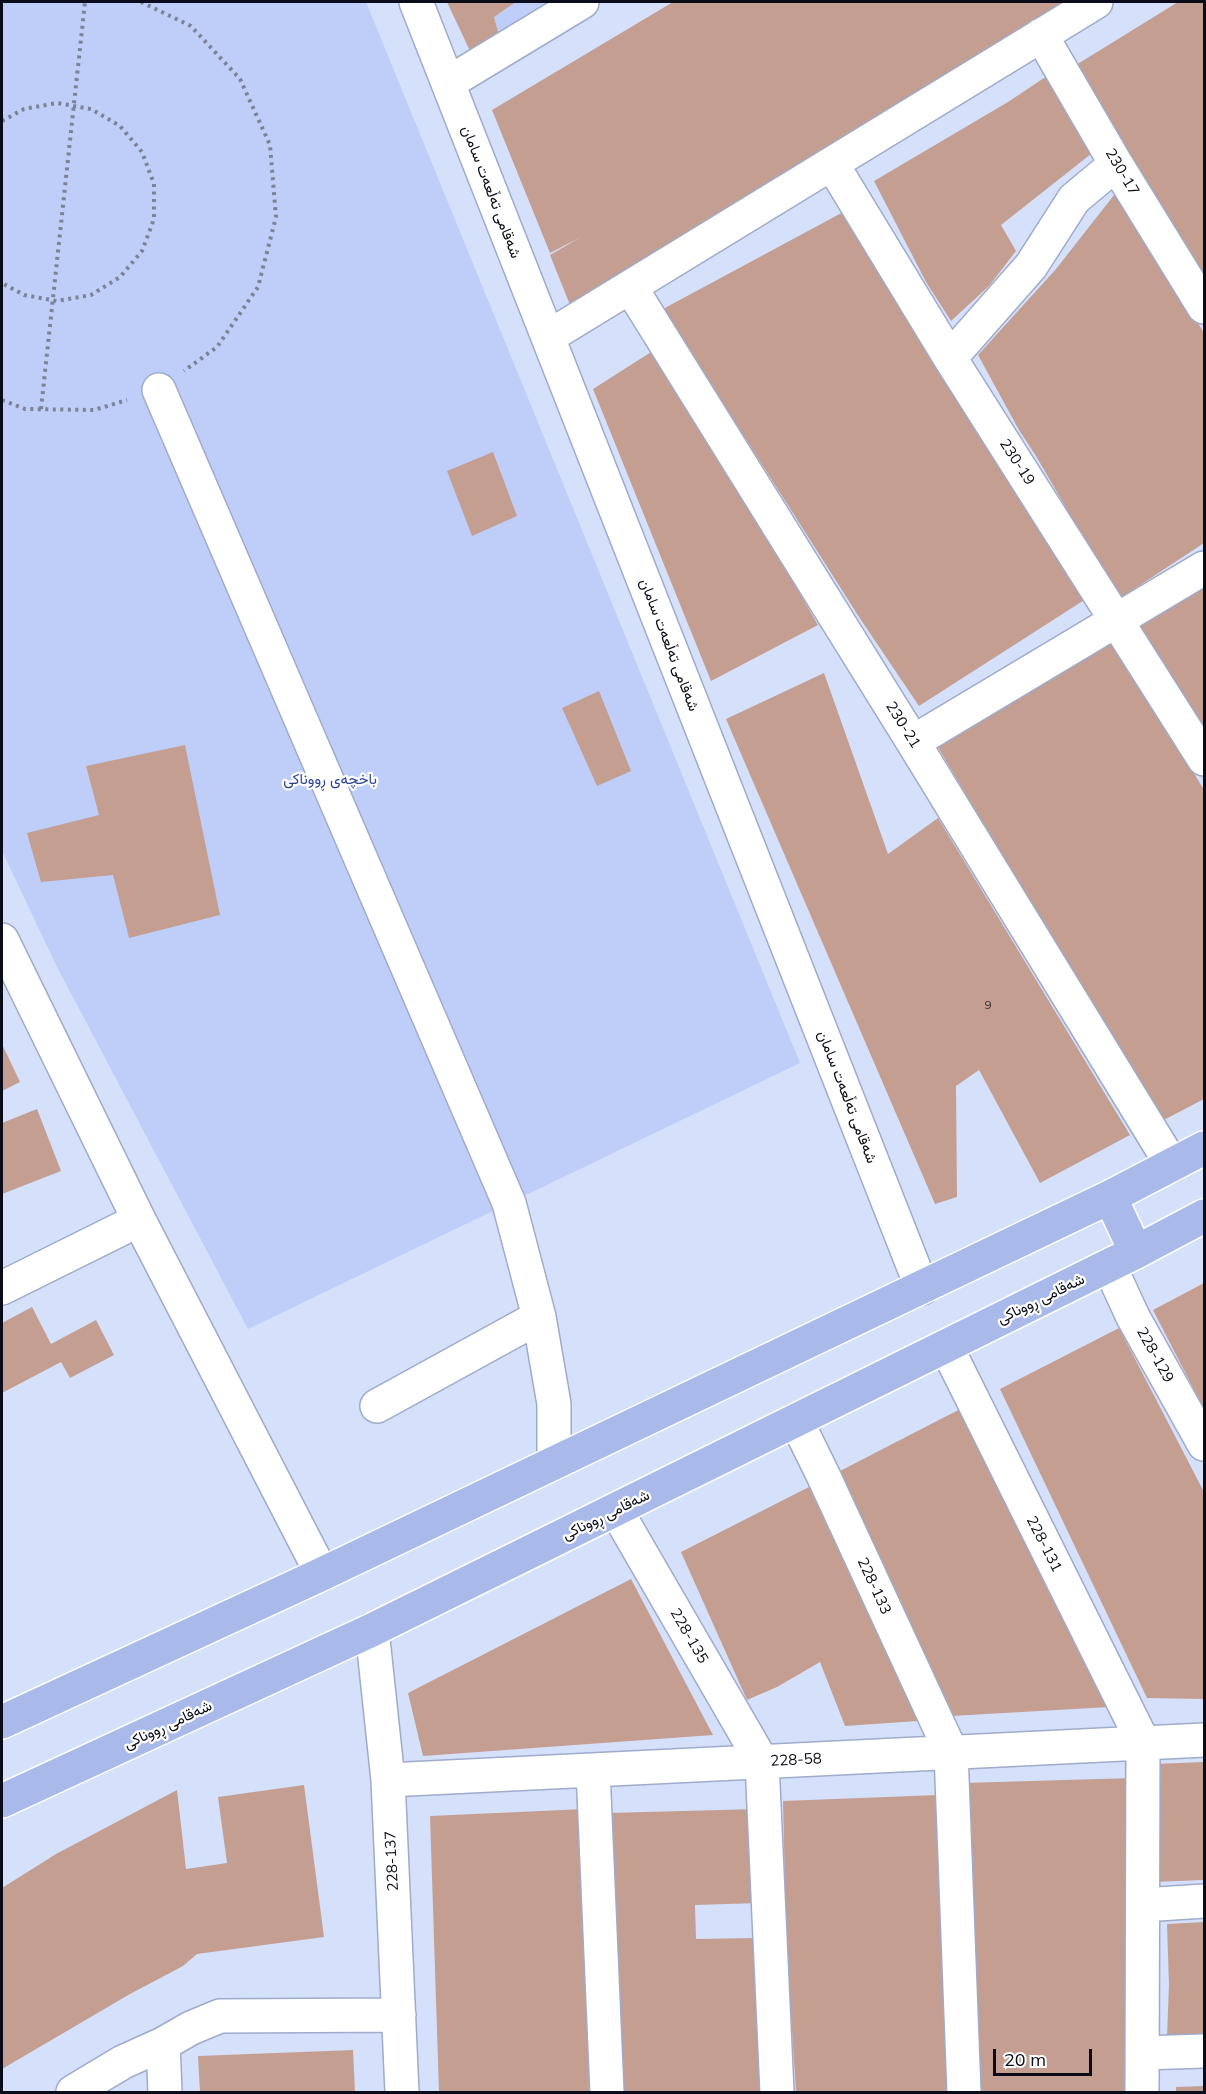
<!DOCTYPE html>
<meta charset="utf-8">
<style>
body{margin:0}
#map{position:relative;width:1206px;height:2094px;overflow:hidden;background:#d5e0fb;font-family:Mulish,sans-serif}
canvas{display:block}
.frame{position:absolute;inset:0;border:3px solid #0a0d19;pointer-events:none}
.scale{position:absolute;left:993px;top:2049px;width:99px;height:27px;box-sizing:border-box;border:3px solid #0a0d19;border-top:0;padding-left:8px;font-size:18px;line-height:21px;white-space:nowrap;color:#0a0d19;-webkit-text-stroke:4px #fff;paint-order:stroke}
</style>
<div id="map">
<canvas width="1206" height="2094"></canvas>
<div class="frame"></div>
<div class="scale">20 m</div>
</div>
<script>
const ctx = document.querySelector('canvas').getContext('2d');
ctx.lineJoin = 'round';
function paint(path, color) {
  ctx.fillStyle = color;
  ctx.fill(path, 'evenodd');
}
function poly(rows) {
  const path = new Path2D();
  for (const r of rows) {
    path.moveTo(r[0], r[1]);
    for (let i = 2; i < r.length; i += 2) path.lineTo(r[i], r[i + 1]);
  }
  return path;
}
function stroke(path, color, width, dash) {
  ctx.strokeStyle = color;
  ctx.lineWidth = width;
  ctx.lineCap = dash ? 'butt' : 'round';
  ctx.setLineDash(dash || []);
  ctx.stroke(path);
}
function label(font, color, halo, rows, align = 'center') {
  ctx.font = font + ' Mulish,Vazirmatn,sans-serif';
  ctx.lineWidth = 4.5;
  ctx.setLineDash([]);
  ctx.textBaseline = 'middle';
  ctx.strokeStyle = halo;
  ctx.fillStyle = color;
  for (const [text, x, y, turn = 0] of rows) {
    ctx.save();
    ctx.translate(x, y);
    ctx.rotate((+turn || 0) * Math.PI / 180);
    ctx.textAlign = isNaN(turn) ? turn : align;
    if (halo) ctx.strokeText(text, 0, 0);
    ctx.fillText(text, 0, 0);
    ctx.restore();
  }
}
paint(poly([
 [2,2,366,2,800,1063,248,1329,56,965,2,851],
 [516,2,549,2,499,35,494,17]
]), '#becef8');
paint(poly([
 [447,2,516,2,494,17,499,35,470,51],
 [673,2,1075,2,574,315,550,255,581,237,550,253,492,110],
 [1178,2,1204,2,1204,275,1076,65],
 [1050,74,1096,150,1001,225,1016,251,989,286,951,321,926,282,874,181,1008,102],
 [1118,190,1204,333,1204,543,1119,599,1036,456,1019,430,978,355,1056,269],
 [847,210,1089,597,919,706,861,620,663,309],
 [659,347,818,625,711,681,593,389],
 [493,452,517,516,472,536,447,471],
 [1204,585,1204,745,1132,627],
 [1113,638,1204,790,1204,1099,1160,1122,936,744],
 [824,673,888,854,938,818,1130,1135,1040,1183,979,1070,956,1086,957,1197,935,1204,726,719],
 [599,691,631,771,597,786,562,708],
 [185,745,220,915,129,938,113,875,41,882,27,833,99,815,86,766],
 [2,1044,20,1082,2,1091],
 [37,1109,61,1171,2,1194,2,1123],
 [1204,1283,1204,1409,1153,1310],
 [32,1307,51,1344,96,1320,114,1355,70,1378,61,1362,2,1393,2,1323],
 [1119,1328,1204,1492,1204,1699,1147,1698,1000,1389],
 [966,1406,1110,1707,951,1716,840,1471],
 [809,1487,837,1547,918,1721,845,1726,820,1662,777,1687,747,1700,681,1552],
 [631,1579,713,1735,423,1756,408,1693],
 [1204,1762,1204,1880,1152,1882,1153,1764],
 [1134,1778,1134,2092,976,2092,963,1783],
 [304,1785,324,1937,197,1954,183,1966,130,1994,2,2069,2,1888,56,1854,177,1790,186,1869,227,1863,218,1797],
 [938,1795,953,2092,796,2092,786,1937,783,1801],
 [585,1809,597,2092,439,2092,430,1816],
 [757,1809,759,1903,695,1905,696,1939,757,1938,761,2092,614,2092,608,1813],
 [1204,1922,1204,2035,1167,2037,1169,1985,1167,1924],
 [353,2050,355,2092,200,2092,198,2056],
 [1204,2086,1204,2092,1176,2092,1176,2087]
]), '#c49f91');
const minor = poly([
 [416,2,922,1288],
 [1041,35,1116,164,1204,307],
 [448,83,582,2],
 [832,164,950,358,1204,759],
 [631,288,913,742,1172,1165],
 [548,337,1096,2],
 [950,358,1031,266,1074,199,1116,164],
 [159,390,509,1203,539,1317,554,1404,554,1463],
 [913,742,1204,568],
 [2,940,139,1220,322,1574],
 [1109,1265,1133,1317,1204,1444],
 [2,1288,139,1220],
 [946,1346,1143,1742,1142,2092],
 [377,1406,539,1317],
 [796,1420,824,1477,951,1752,964,2092],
 [616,1510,762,1762,777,2092],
 [372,1630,388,1780,402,2092],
 [593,1770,607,2092],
 [388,1780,1204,1740],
 [1143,1905,1204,1901],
 [163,2044,165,2092],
 [1142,2053,1204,2051],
 [73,2092,123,2062,163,2044,191,2028,220,2016,399,2015]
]);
const major = poly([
 [1110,1197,1136,1252],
 [2,1722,322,1574,1110,1197,1204,1148],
 [2,1801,372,1630,1136,1252,1204,1216]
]);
stroke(minor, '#9eabcb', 36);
stroke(major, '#fff', 36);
stroke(poly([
 [141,2,191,26,240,79,270,145,276,217,258,287,217,347,184,371],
 [2,121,24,109,57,103,91,109,120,126,142,152,154,184,154,219,142,251,120,277,91,295,57,301,24,295,2,283],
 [2,400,25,409,94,410,127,400],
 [41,409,85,2]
]), '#7c8398', 4, [3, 4.5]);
stroke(minor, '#fff', 33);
stroke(major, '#a9b9ea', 33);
label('12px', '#383237', null, [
 ["9",988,1005]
]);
label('15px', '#0a0d19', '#fff', [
 ["230-17",1122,172,59],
 ["شەقامی تەڵعەت سامان",491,192,69],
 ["230-19",1017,462,57],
 ["شەقامی تەڵعەت سامان",669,645,69],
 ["230-21",903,725,58],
 ["شەقامی تەڵعەت سامان",847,1097,69],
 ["شەقامی ڕووناکی",1041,1299,-26],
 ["228-129",1155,1355,61],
 ["شەقامی ڕووناکی",606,1515,-26],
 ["228-131",1044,1544,63],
 ["228-133",874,1586,65],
 ["228-135",689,1636,60],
 ["شەقامی ڕووناکی",168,1725,-25],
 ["228-58",796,1760,-3],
 ["228-137",392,1861,-93]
]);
label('15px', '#2e4398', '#fff', [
 ["باخچەی ڕووناکی",330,779]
]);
</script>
